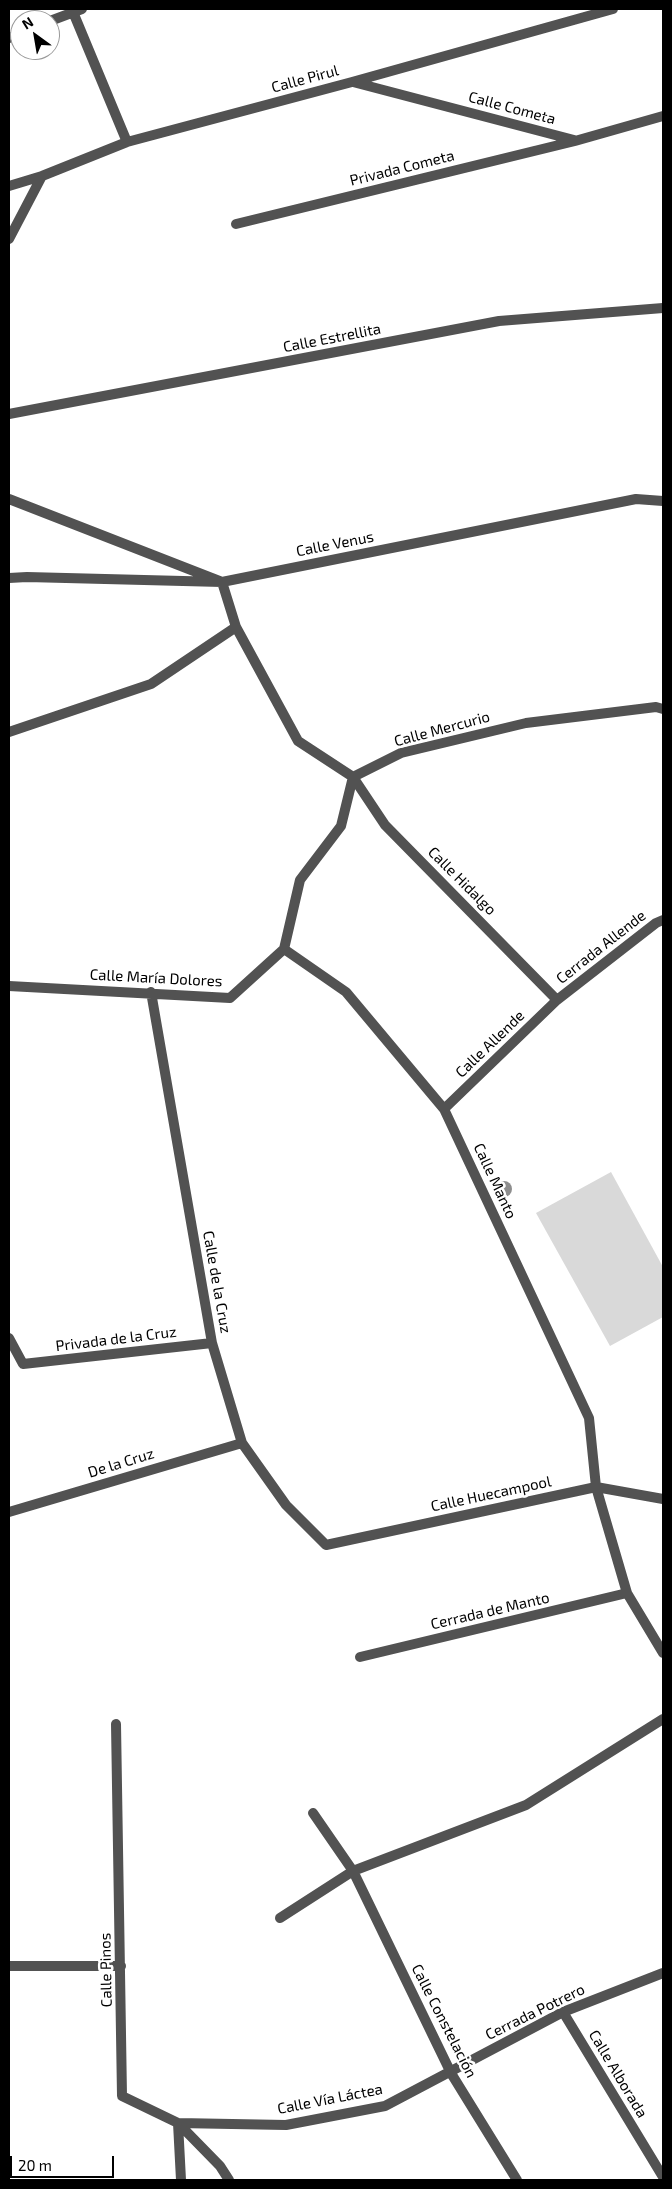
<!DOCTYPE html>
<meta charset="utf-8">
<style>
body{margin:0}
#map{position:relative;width:672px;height:2189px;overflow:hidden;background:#fff;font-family:"Exo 2",sans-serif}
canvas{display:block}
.frame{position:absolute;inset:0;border:10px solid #000;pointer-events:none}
.north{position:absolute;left:10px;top:10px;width:50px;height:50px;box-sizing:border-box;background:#fff;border:1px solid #999;border-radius:50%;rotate:328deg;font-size:14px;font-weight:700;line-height:20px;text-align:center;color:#000}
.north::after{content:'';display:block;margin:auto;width:18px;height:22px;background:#000;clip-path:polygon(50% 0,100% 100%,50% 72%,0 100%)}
.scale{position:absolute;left:10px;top:2156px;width:104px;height:22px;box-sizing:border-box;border:2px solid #000;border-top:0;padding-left:6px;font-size:15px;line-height:18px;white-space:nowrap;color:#000;-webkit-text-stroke:4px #fff;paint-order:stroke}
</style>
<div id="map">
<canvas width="672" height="2189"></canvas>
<div class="frame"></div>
<div class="north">N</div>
<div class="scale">20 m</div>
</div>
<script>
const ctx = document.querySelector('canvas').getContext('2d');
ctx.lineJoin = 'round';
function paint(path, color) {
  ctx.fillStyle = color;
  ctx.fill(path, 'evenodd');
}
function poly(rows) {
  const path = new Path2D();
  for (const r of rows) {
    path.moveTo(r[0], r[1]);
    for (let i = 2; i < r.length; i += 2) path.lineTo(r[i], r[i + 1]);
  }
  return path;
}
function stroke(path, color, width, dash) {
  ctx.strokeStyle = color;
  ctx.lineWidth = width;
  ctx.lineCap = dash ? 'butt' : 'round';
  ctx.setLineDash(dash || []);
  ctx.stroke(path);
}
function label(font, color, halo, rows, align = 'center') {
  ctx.font = font + ' "Exo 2",sans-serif';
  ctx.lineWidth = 5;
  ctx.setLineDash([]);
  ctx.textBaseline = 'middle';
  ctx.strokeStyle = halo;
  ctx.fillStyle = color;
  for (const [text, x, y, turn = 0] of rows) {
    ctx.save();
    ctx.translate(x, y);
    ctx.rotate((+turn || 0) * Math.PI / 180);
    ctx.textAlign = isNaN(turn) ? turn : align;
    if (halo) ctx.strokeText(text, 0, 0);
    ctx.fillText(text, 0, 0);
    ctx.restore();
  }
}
paint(poly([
 [611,1172,663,1267,663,1317,610,1346,536,1213]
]), '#d9d9d9');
stroke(poly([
 [73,12,127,142],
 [50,21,82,9],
 [9,38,20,34],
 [353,82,574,140],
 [9,186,42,176,127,142,352,82,613,9],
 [236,224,575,141,663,116],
 [9,239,42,176],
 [9,414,499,321,663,308],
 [9,499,222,582,236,627,298,741,353,777,401,753,526,723,656,707,663,709],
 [9,578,27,577,222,582,636,499,663,501],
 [9,732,151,684,236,627],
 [353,777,385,825,557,1000],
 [284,949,346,992,444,1109,589,1418,596,1487,627,1593,663,1653],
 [284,949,300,880,341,826,353,777],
 [9,986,230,998,284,949],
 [151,992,212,1343,242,1443,286,1505,326,1545,596,1487,663,1499],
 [444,1109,557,1000,656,923,663,920],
 [9,1338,23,1364,212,1343],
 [9,1512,242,1443],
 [360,1657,627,1593],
 [116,1724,122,2096,178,2123,220,2166,229,2180],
 [313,1813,353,1871,451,2073,517,2180],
 [280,1918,353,1871,526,1805,663,1719],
 [9,1966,121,1966],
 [563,2012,663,2177],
 [178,2123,286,2125,385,2106,563,2012,663,1973],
 [178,2123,181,2180]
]), '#525252', 10);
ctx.fillStyle = '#8d8d8d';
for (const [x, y] of [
 [504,1189]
]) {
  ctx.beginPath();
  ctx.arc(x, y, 8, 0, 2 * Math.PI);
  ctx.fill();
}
label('15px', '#000', '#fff', [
 ["Calle Pirul",305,79,-15],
 ["Calle Cometa",512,108,15],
 ["Privada Cometa",402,168,-14],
 ["Calle Estrellita",332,338,-11],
 ["Calle Venus",335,544,-11],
 ["Calle Mercurio",442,729,-15],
 ["Calle Hidalgo",462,881,45],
 ["Cerrada Allende",601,947,-38],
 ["Calle María Dolores",156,978,3],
 ["Calle Allende",490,1044,-44],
 ["Calle Manto",495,1181,65],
 ["Calle de la Cruz",217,1282,80],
 ["Privada de la Cruz",116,1339,-7],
 ["De la Cruz",121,1463,-17],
 ["Calle Huecampool",491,1494,-12],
 ["Cerrada de Manto",490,1611,-13],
 ["Calle Pinos",106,1970,-91],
 ["Cerrada Potrero",535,2012,-26],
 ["Calle Constelación",444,2021,63],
 ["Calle Alborada",618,2074,59],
 ["Calle Vía Láctea",330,2099,-11]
]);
</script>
